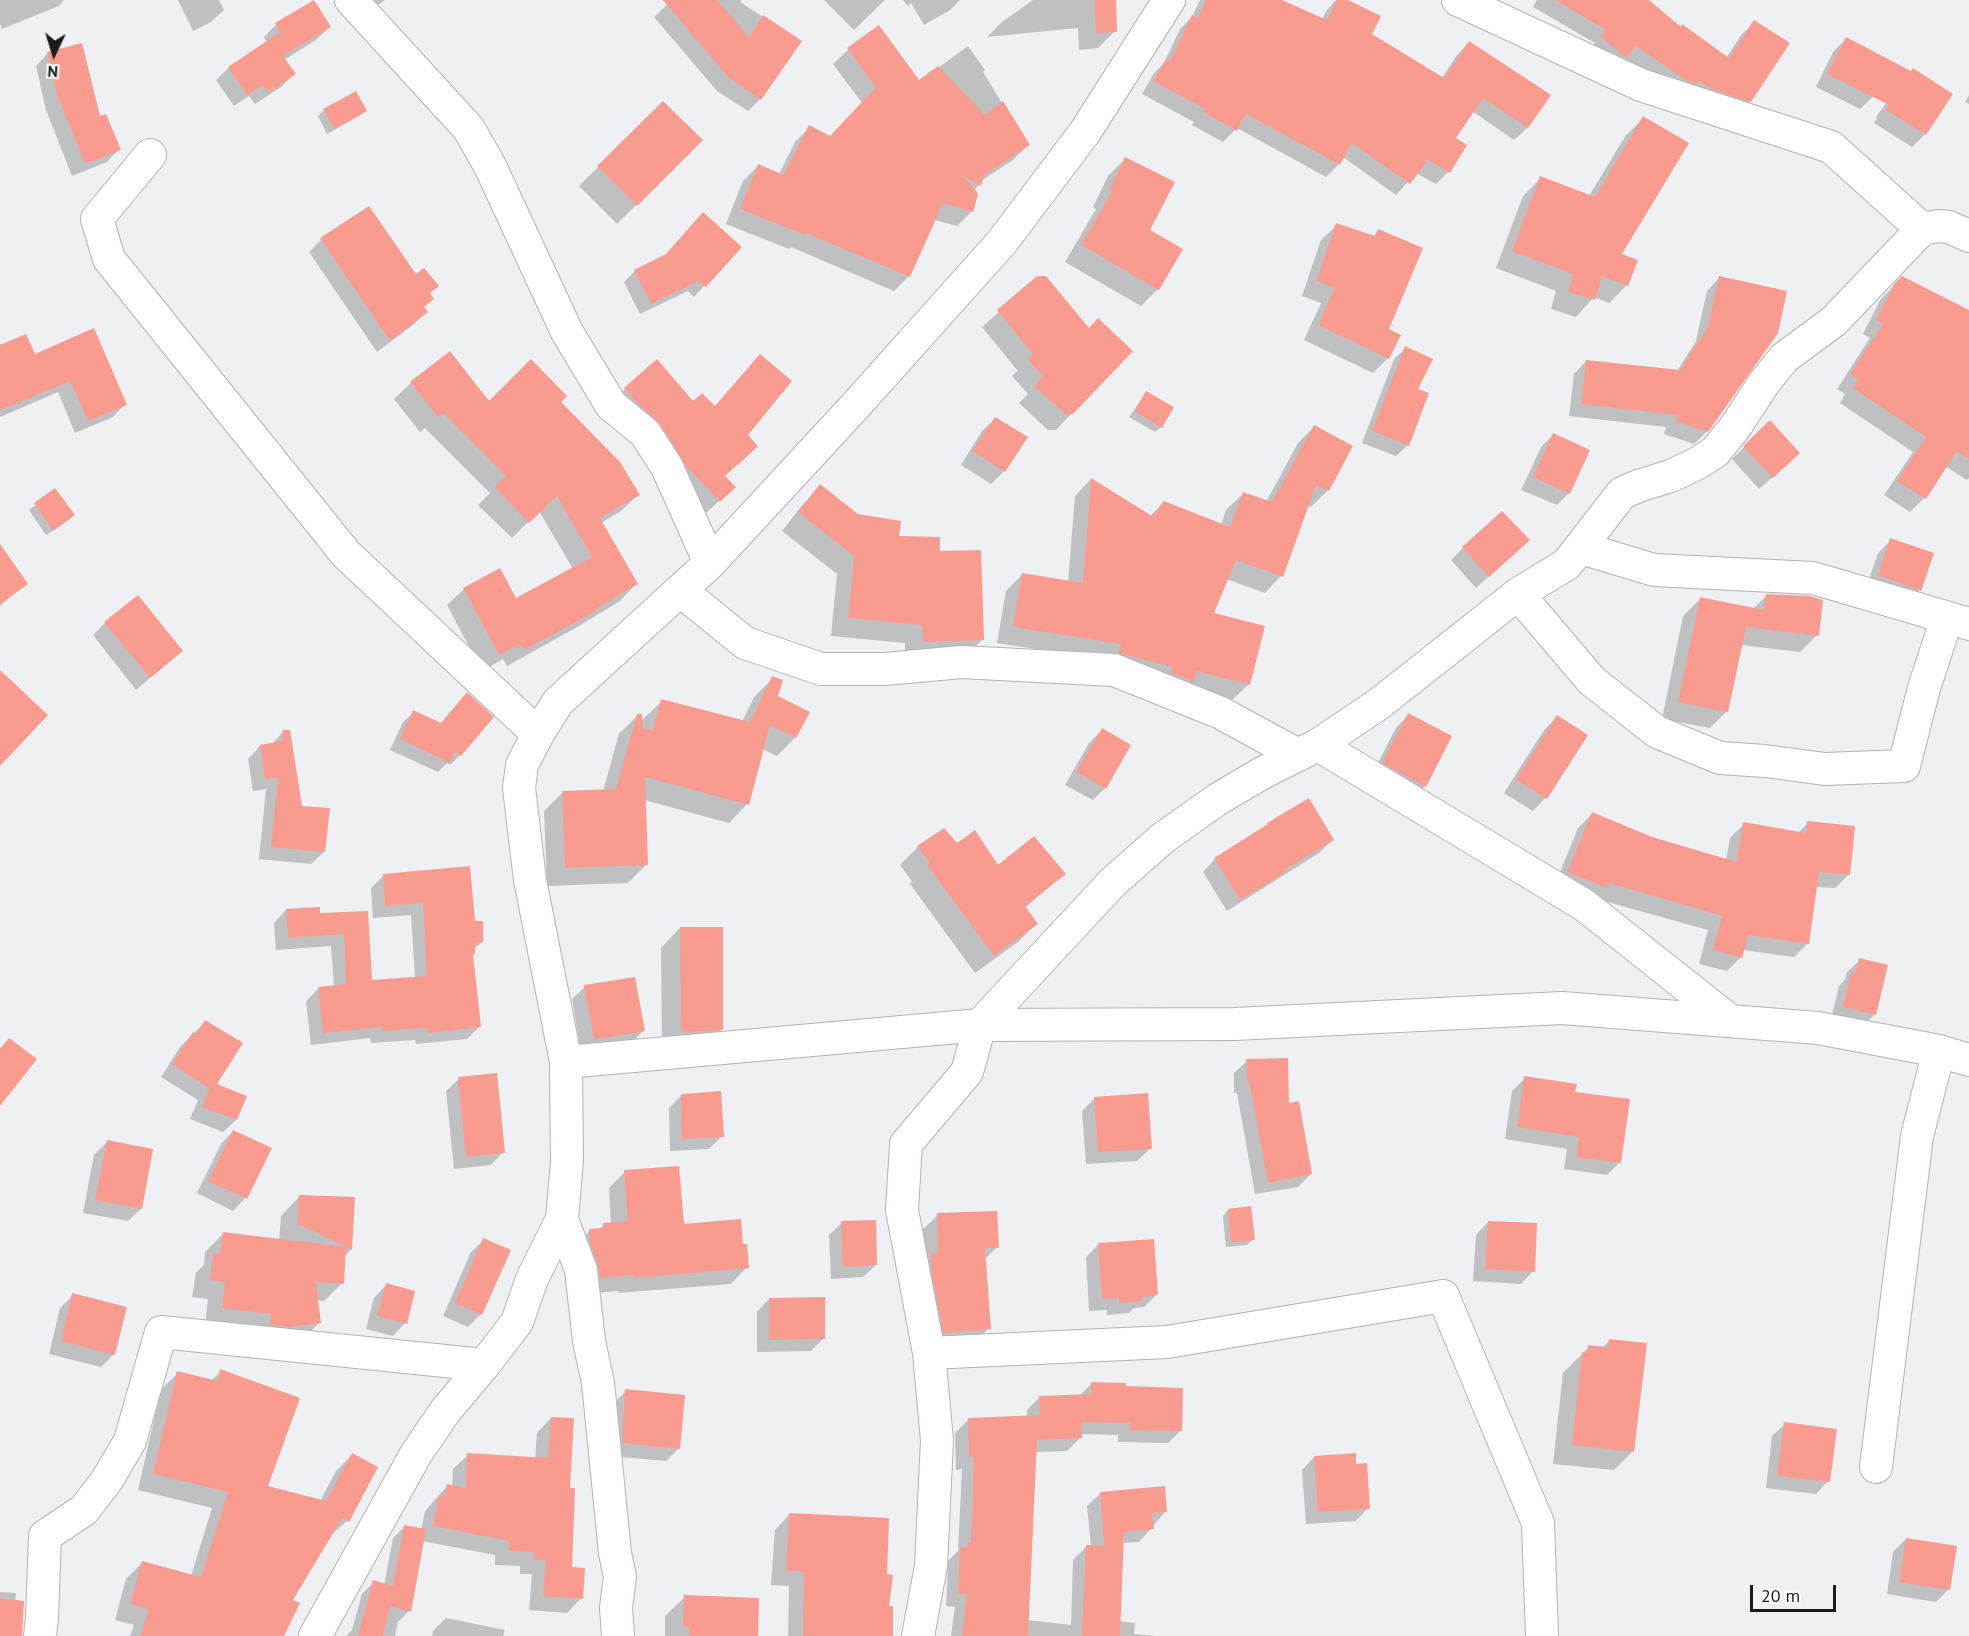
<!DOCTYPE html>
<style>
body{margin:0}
#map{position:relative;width:1969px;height:1636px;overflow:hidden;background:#eef0f3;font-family:"PT Sans",sans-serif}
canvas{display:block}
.north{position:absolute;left:24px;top:24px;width:60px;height:60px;-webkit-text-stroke:4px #fff;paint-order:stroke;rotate:184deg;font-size:16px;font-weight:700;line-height:24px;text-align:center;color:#1b1b1d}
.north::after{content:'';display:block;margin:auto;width:21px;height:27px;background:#1b1b1d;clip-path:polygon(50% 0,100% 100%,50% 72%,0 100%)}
.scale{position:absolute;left:1750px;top:1585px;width:86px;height:27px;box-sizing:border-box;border:3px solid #1b1b1d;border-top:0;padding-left:8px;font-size:18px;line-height:21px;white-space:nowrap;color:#1b1b1d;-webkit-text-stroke:4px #fff;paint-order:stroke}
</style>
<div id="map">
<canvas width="1969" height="1636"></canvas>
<div class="north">N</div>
<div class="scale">20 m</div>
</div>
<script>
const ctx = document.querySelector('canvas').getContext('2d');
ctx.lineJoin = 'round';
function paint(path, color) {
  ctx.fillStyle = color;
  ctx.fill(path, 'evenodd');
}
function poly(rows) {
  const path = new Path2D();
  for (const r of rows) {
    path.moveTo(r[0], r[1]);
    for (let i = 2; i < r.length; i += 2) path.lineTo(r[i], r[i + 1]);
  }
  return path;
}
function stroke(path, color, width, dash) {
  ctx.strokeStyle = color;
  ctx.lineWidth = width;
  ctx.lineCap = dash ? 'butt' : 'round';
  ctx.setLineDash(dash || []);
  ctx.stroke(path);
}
paint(poly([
 [0,0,64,0,59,6,2,29,0,23],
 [178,0,219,0,224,10,211,22,193,31],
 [374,0,385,0,378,5],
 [672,0,742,0,740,2,800,41,760,99,748,111,717,91,654,17],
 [824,0,885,0,854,30],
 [903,0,960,0,950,10,924,25,911,3,908,6],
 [1033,0,1114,0,1115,31,1098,48,1079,50,1078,28,987,37,1002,22],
 [1200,0,1278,0,1322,19,1327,10,1336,0,1345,0,1370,34,1442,78,1457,55,1469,43,1549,96,1527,128,1514,140,1472,111,1454,139,1448,172,1436,184,1416,173,1396,195,1343,157,1339,164,1326,177,1237,128,1223,142,1192,125,1194,122,1142,94,1154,73,1164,63,1180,29,1192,17],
 [1537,0,1647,0,1680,28,1726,58,1742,34,1755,22,1750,101,1737,114,1674,93,1624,58,1613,69,1589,50,1595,43,1533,7],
 [276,25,329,27,316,40,284,60,294,74,281,87,255,104,249,96,234,106,216,80,229,68,267,43,264,37],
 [878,27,919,82,968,46,985,70,983,72,1028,145,1013,160,981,181,974,191,972,211,957,226,935,220,909,276,894,291,791,247,789,249,726,224,743,181,758,166,779,174,795,142,810,127,830,137,862,103,833,64,848,50],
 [1846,39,1873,97,1860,109,1816,87,1833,52],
 [48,53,99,118,119,149,107,162,72,176,46,110,36,66],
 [1901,83,1950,95,1925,134,1912,147,1874,123,1877,118,1876,117],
 [355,93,365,111,359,116,327,134,318,116,324,110],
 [1969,95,1969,104,1965,102],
 [663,103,701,140,617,224,579,186],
 [1644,118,1620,254,1627,285,1609,303,1594,297,1576,317,1551,309,1556,291,1496,268,1523,196,1541,178,1589,196,1626,135],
 [1125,159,1148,231,1158,289,1141,306,1065,262,1096,209,1093,207,1108,176],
 [1337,225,1373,237,1379,230,1388,358,1373,373,1304,340,1321,303,1302,296,1321,240],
 [321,240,415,276,429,294,423,308,426,312,413,325,377,352,309,252],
 [740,247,694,297,688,291,640,314,624,282,635,271],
 [1038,277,1072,413,1056,430,1048,430,1019,403,1028,394,1012,376,1018,371,982,327],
 [1719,278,1707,431,1694,444,1664,434,1666,427,1569,416,1574,374,1586,361,1677,371,1696,341,1707,291],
 [1902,278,1969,312,1969,478,1967,480,1945,466,1924,498,1910,512,1884,495,1913,452,1840,403,1845,394,1837,389,1870,338,1863,334,1880,300],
 [0,347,34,356,125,404,113,417,75,433,58,392,0,417],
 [1406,348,1416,390,1408,445,1396,456,1362,443,1394,359],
 [760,356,743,458,724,476,734,487,706,513,674,478,613,401,625,389,714,407],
 [411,383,489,403,559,402,638,495,621,511,601,523,636,584,620,601,579,626,507,666,503,659,482,671,447,605,464,589,515,600,573,569,539,511,512,538,478,505,490,493,425,428,420,432,394,399],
 [1147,393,1161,427,1155,432,1129,417],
 [995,419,1004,471,991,484,961,465,982,431],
 [1770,422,1786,465,1759,489,1732,459],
 [1314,427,1351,447,1327,491,1311,507,1307,505,1281,576,1265,593,1226,579,1212,614,1249,684,1232,700,1185,689,1106,660,997,643,1006,591,1022,575,1068,582,1075,496,1091,479,1150,516,1164,502,1221,525,1226,510,1243,494,1266,502,1298,443],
 [1553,435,1569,493,1557,505,1521,490,1541,447],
 [821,486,858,515,897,538,938,553,982,640,964,658,905,659,905,643,831,636,837,574,782,531,803,504],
 [55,490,67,521,46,535,29,510],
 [1891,540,1919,590,1907,603,1866,588,1878,553],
 [0,547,27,583,0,606],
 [1463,548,1515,553,1476,588,1451,560],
 [1767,595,1817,635,1800,652,1741,645,1727,711,1710,728,1662,719,1683,616,1700,599,1753,609],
 [105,623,181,651,136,690,93,635],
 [773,678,776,697,795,738,777,756,762,749,747,804,729,823,644,800,647,864,628,883,547,886,544,811,562,793,603,791,619,734,638,715,641,721,662,701,742,722,754,697],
 [414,712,460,755,450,765,447,763,438,772,390,750,403,722],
 [1408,715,1450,736,1425,786,1412,799,1371,776,1396,728],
 [1557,717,1586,735,1545,798,1533,811,1504,793,1544,730],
 [1102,730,1105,788,1093,800,1065,785,1089,743],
 [283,732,301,807,324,852,311,864,259,859,266,789,253,791,248,759,260,746,271,745],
 [1592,814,1652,838,1726,860,1730,838,1744,824,1798,833,1808,823,1849,874,1835,888,1816,887,1808,943,1794,957,1743,950,1741,957,1727,971,1699,964,1708,930,1554,887,1578,828],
 [1268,824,1332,840,1319,853,1227,911,1203,872,1215,859,1261,830],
 [957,845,998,867,1064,874,1025,908,1036,924,1018,942,975,973,910,884,912,881,900,865,918,847],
 [384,875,474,923,482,942,473,950,472,955,480,1026,467,1039,416,1044,415,1040,371,1043,370,1038,311,1045,306,1001,319,988,334,987,331,946,276,950,274,923,286,910,318,914,366,912,370,982,415,978,411,915,373,918,371,888],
 [680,928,722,1029,703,1048,662,1051,661,948],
 [1860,960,1875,1014,1862,1027,1831,1020,1839,986,1845,980,1847,972],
 [585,987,643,1031,631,1043,581,1052,572,999],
 [205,1022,214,1085,245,1097,236,1120,223,1132,190,1119,198,1100,161,1077,180,1047],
 [1247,1061,1288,1105,1311,1174,1298,1187,1255,1194,1237,1093,1234,1093,1234,1073],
 [1525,1078,1574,1093,1620,1162,1607,1175,1564,1169,1567,1149,1505,1139,1512,1091],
 [459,1079,503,1152,491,1165,454,1169,446,1091],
 [682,1095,722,1136,709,1149,670,1151,669,1108],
 [1095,1098,1150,1149,1137,1161,1086,1164,1082,1111],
 [233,1131,270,1149,245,1198,233,1211,197,1193,221,1144],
 [107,1142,141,1209,128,1221,83,1213,94,1155],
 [625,1172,682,1225,741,1245,747,1267,731,1284,618,1293,618,1291,584,1294,573,1247,590,1231,598,1230,604,1225,611,1224,609,1188],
 [300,1196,353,1199,351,1250,344,1257,342,1283,324,1301,317,1300,320,1322,302,1340,205,1326,208,1299,192,1297,196,1273,204,1265,205,1252,223,1234,279,1241,281,1216],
 [1228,1210,1253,1239,1247,1245,1226,1247,1223,1216],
 [938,1215,997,1247,984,1260,989,1328,972,1345,927,1349,921,1231],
 [1488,1222,1533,1271,1521,1284,1473,1281,1476,1235],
 [842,1223,876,1265,863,1277,831,1279,829,1235],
 [484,1240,481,1314,468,1327,443,1316,471,1252],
 [1098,1245,1156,1295,1144,1307,1134,1308,1129,1313,1107,1315,1107,1310,1089,1311,1086,1257],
 [386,1285,405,1323,393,1336,366,1329,374,1298],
 [73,1295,114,1354,101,1367,49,1354,60,1308],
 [769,1299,824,1338,811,1351,757,1352,757,1312],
 [1610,1340,1633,1451,1614,1470,1553,1464,1563,1373,1589,1347,1602,1348],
 [221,1371,266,1487,320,1501,336,1471,352,1455,347,1521,330,1536,291,1601,282,1636,130,1636,134,1625,115,1620,126,1579,142,1563,191,1576,212,1508,138,1490,161,1389,178,1373,211,1381],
 [1091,1384,1124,1388,1181,1430,1168,1443,1118,1442,1118,1435,1080,1434,1080,1438,1067,1451,1035,1452,1027,1620,1071,1625,1073,1560,1086,1547,1091,1547,1087,1506,1101,1493,1166,1511,1139,1542,1122,1543,1119,1621,1135,1623,1134,1634,1155,1636,951,1636,955,1607,946,1606,948,1561,958,1551,962,1469,956,1470,955,1433,968,1420,1027,1417,1027,1410,1040,1397,1079,1396],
 [626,1391,679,1448,666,1461,610,1456,613,1404],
 [551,1418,568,1490,570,1568,581,1598,567,1613,529,1610,532,1574,520,1574,520,1566,495,1565,495,1555,422,1541,409,1611,398,1622,395,1636,346,1636,352,1630,362,1594,374,1582,384,1585,393,1538,404,1527,421,1530,425,1511,447,1486,452,1487,453,1469,468,1455,535,1459,537,1433],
 [1785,1424,1828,1481,1816,1494,1766,1488,1772,1436],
 [1314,1457,1355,1465,1368,1508,1356,1521,1306,1524,1302,1470],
 [790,1514,885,1576,891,1636,788,1636,789,1586,771,1585,775,1530],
 [1906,1539,1948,1590,1936,1602,1887,1594,1893,1552],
 [0,1592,16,1593,15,1601,22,1602,22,1636,0,1636],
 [685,1597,757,1636,665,1636,665,1616],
 [446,1618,505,1630,503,1636,432,1636,433,1631]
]), '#0003');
paint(poly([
 [314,0,331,27,283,56,296,74,268,93,263,85,247,95,228,67,280,32,275,23],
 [663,0,717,0,749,37,763,15,802,41,761,100,729,78],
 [1094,0,1116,0,1117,32,1096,33],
 [1206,0,1282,0,1327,20,1337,0,1348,0,1381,16,1372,34,1444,78,1469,41,1551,95,1528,128,1483,98,1456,138,1467,145,1450,173,1428,160,1410,184,1352,143,1340,165,1246,114,1237,131,1203,112,1205,109,1153,81,1166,59,1170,61,1192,15,1198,18],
 [1555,0,1649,0,1681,27,1682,24,1729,58,1754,20,1790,43,1751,102,1712,89,1699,81,1696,84,1687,81,1636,46,1626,58,1600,36,1606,30],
 [879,25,919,80,938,66,985,115,1003,101,1030,145,984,175,981,186,964,176,978,194,973,212,943,203,910,277,806,233,805,235,740,209,758,164,784,175,809,125,830,136,876,87,847,48],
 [1846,37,1911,71,1913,68,1953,94,1926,135,1886,110,1889,105,1827,74],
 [82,43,100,116,106,114,121,150,85,164,58,97,47,52],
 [356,91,367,111,334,129,323,109],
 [663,101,703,140,637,206,597,166],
 [1643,116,1689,143,1622,254,1638,260,1628,286,1602,276,1595,300,1568,292,1573,274,1512,251,1540,176,1595,197],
 [1125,157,1175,182,1150,230,1183,249,1159,290,1081,245,1112,192,1109,190],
 [369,206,416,274,424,268,439,286,430,293,434,299,424,307,428,312,390,341,320,238],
 [703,212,742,247,706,287,699,281,651,304,634,270,666,254],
 [1336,223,1375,236,1378,229,1423,248,1389,329,1401,335,1389,359,1318,325,1335,288,1316,281],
 [1037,276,1046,276,1089,328,1098,318,1133,351,1073,414,1065,414,1034,386,1043,376,1027,359,1033,354,997,310],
 [1719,276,1787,291,1778,333,1708,432,1676,421,1677,415,1581,404,1586,360,1680,370,1708,327],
 [1902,276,1969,310,1969,459,1957,451,1926,499,1897,481,1926,437,1853,388,1858,380,1850,374,1883,324,1876,320,1894,284],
 [94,328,127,405,88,421,70,381,0,410,0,345,26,334,35,354],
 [1405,346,1433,359,1418,389,1429,393,1409,446,1372,431],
 [450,351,489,401,531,359,567,396,561,402,620,462,640,495,600,518,638,584,597,608,598,610,524,650,520,644,499,655,463,588,500,568,516,598,592,557,557,496,529,523,494,487,506,476,443,413,438,417,410,382],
 [760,354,792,381,748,435,758,446,738,465,736,464,737,465,725,476,736,487,720,502,686,466,660,423,639,405,624,388,657,359,693,401,702,393,715,406],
 [1146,391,1174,407,1162,428,1134,411],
 [995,417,1028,437,1005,472,972,451],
 [1770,420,1800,453,1773,478,1743,446],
 [1314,425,1353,446,1329,491,1316,485,1283,577,1236,560,1214,613,1265,626,1250,685,1197,671,1194,682,1171,673,1172,667,1119,653,1121,644,1013,627,1022,573,1083,583,1091,478,1152,516,1164,501,1230,527,1243,492,1272,502],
 [1553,433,1590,450,1570,494,1533,477],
 [820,484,858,514,901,521,899,536,940,537,940,551,981,550,984,640,923,642,922,625,848,618,854,556,798,512],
 [55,488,75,515,53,531,34,503],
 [1502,511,1530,540,1489,577,1462,547],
 [1890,538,1934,553,1921,591,1878,575],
 [0,544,28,584,0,604],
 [1766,594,1810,596,1823,600,1819,636,1746,627,1728,712,1678,702,1700,597,1764,610],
 [138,595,183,651,150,678,104,622],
 [0,670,48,715,0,766],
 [772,676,783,680,778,696,810,712,796,738,770,725,749,805,645,777,648,865,565,868,562,791,616,789,637,714,642,714,643,728,653,730,661,699,750,722],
 [467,692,494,717,461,756,455,752,450,763,400,739,413,710,441,723],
 [1408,713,1452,736,1426,787,1382,763],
 [1557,715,1588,735,1547,799,1516,780],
 [1102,728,1131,745,1106,789,1076,772],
 [283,730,290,730,302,806,330,808,325,852,271,847,278,778,265,779,260,745,282,741],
 [1309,798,1334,840,1284,870,1286,872,1240,900,1214,858,1268,824,1267,823],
 [1592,812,1652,837,1737,862,1743,822,1806,833,1807,821,1855,826,1850,875,1819,872,1809,944,1748,935,1742,958,1713,950,1722,916,1609,883,1607,888,1567,872],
 [944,828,957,843,975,830,998,865,1034,836,1066,874,1025,906,1038,924,994,956,927,865,930,863,917,846],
 [470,866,475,921,483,921,483,942,475,943,475,954,473,954,481,1027,428,1033,427,1028,383,1031,383,1027,323,1033,318,987,346,984,344,934,288,938,286,909,320,907,320,913,368,911,372,980,427,976,423,903,385,906,383,874],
 [680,927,723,927,723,1030,681,1032],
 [1859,958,1888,965,1876,1015,1843,1007,1851,972,1856,973],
 [635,977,645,1031,594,1040,584,985],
 [205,1020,243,1043,217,1084,247,1096,237,1120,202,1107,209,1088,172,1064,193,1032,196,1034],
 [9,1038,37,1059,0,1106,0,1049],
 [1288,1058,1289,1103,1299,1101,1312,1174,1268,1183,1249,1081,1247,1081,1246,1059],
 [497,1073,505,1153,466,1157,458,1077],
 [1524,1076,1577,1084,1575,1092,1630,1099,1621,1163,1576,1157,1579,1137,1517,1127],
 [721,1091,724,1137,682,1139,681,1094],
 [1148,1093,1152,1149,1098,1152,1094,1097],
 [233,1130,272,1148,247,1199,208,1181],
 [107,1140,153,1149,142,1209,95,1200],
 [679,1166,684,1224,741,1219,743,1244,747,1244,749,1268,634,1278,634,1275,600,1278,598,1264,590,1243,589,1229,603,1228,603,1223,628,1221,624,1170],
 [299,1195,355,1197,352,1250,298,1224],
 [1251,1206,1255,1240,1231,1242,1228,1209],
 [997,1211,999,1248,985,1248,991,1329,943,1333,932,1274,931,1253,938,1253,937,1213],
 [876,1220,877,1265,843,1267,841,1221],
 [1488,1221,1537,1223,1535,1272,1485,1269],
 [223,1232,346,1247,344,1284,316,1282,321,1323,289,1327,270,1325,271,1314,222,1308,225,1282,210,1280,213,1253,220,1254],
 [483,1238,511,1250,482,1315,455,1303],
 [1154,1239,1158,1295,1142,1297,1143,1301,1119,1303,1119,1298,1102,1299,1098,1243],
 [386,1283,415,1291,407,1324,377,1316],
 [72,1293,127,1307,115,1355,61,1341],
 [825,1297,825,1339,769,1340,769,1298],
 [1609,1339,1647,1343,1634,1452,1572,1445,1582,1352,1587,1353,1588,1345,1608,1347],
 [220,1369,300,1398,268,1486,326,1501,352,1453,378,1467,349,1522,342,1518,293,1600,300,1603,284,1636,140,1636,149,1609,130,1604,142,1561,201,1577,228,1492,153,1474,177,1371,218,1381],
 [1091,1382,1126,1383,1126,1386,1183,1388,1182,1431,1130,1430,1130,1423,1081,1422,1082,1438,1037,1440,1028,1636,962,1636,967,1594,958,1594,960,1547,967,1548,968,1542,971,1542,974,1457,969,1457,968,1418,1040,1415,1039,1396,1091,1394],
 [625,1389,685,1395,680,1449,622,1443],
 [551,1417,574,1418,570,1488,575,1488,572,1567,585,1568,583,1599,543,1596,546,1560,534,1560,534,1552,509,1551,509,1541,433,1526,439,1495,445,1496,447,1484,466,1488,467,1453,548,1458],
 [1784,1422,1837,1429,1830,1482,1777,1476],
 [1356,1453,1356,1464,1367,1463,1370,1509,1318,1512,1314,1456],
 [1165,1486,1167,1512,1152,1513,1154,1529,1124,1532,1120,1636,1082,1636,1086,1545,1104,1546,1100,1492],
 [789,1513,889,1518,887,1574,893,1575,889,1606,893,1606,893,1636,803,1636,804,1572,786,1571],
 [404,1525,426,1529,411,1612,390,1606,383,1636,358,1636,373,1580,393,1586],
 [1906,1538,1957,1546,1950,1590,1899,1582],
 [684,1595,759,1598,758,1636,689,1636,689,1627,683,1627],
 [0,1598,24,1601,22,1636,0,1636]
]), '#f99b8f');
const minor = poly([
 [351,0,469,129,490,166,567,332,611,405,645,433,667,467,710,563],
 [1458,0,1641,85,1831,147,1922,229],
 [150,155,97,219,109,259,346,554,538,734],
 [1581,548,1654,570,1813,578,1969,624],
 [681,591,745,643,821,669,885,669,961,662,1114,670,1221,713,1298,755],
 [1518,594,1592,681,1657,732,1720,758,1765,761,1825,769,1904,766,1924,688,1947,618],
 [1318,745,1584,905,1729,1020],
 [566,1062,980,1025,1235,1024,1562,1008,1818,1028,1939,1051,1969,1060],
 [562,1219,581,1270,589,1341,598,1383,615,1553,620,1577,616,1608,618,1636],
 [929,1353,1167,1342,1443,1296,1538,1523,1542,1636],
 [1876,1467,1917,1136,1939,1051],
 [40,1636,42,1618,45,1536,84,1510,107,1480,130,1441,161,1332,484,1365],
 [315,1636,416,1454,446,1410,484,1365,517,1322,532,1279,562,1219,567,1161,566,1062,530,880,519,788,522,765,538,734,558,702,710,563,857,404,1002,242,1085,132,1169,0],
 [918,1636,931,1566,937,1440,929,1353,902,1210,906,1144,967,1072,980,1025,1113,882,1163,838,1218,799,1264,772,1318,745,1380,703,1518,594,1567,564,1622,493,1641,485,1671,476,1698,463,1715,452,1736,426,1764,383,1784,358,1834,321,1922,229,1938,226,1949,227,1969,236]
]);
stroke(minor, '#b1b3b6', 34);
stroke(minor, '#fff', 32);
</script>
